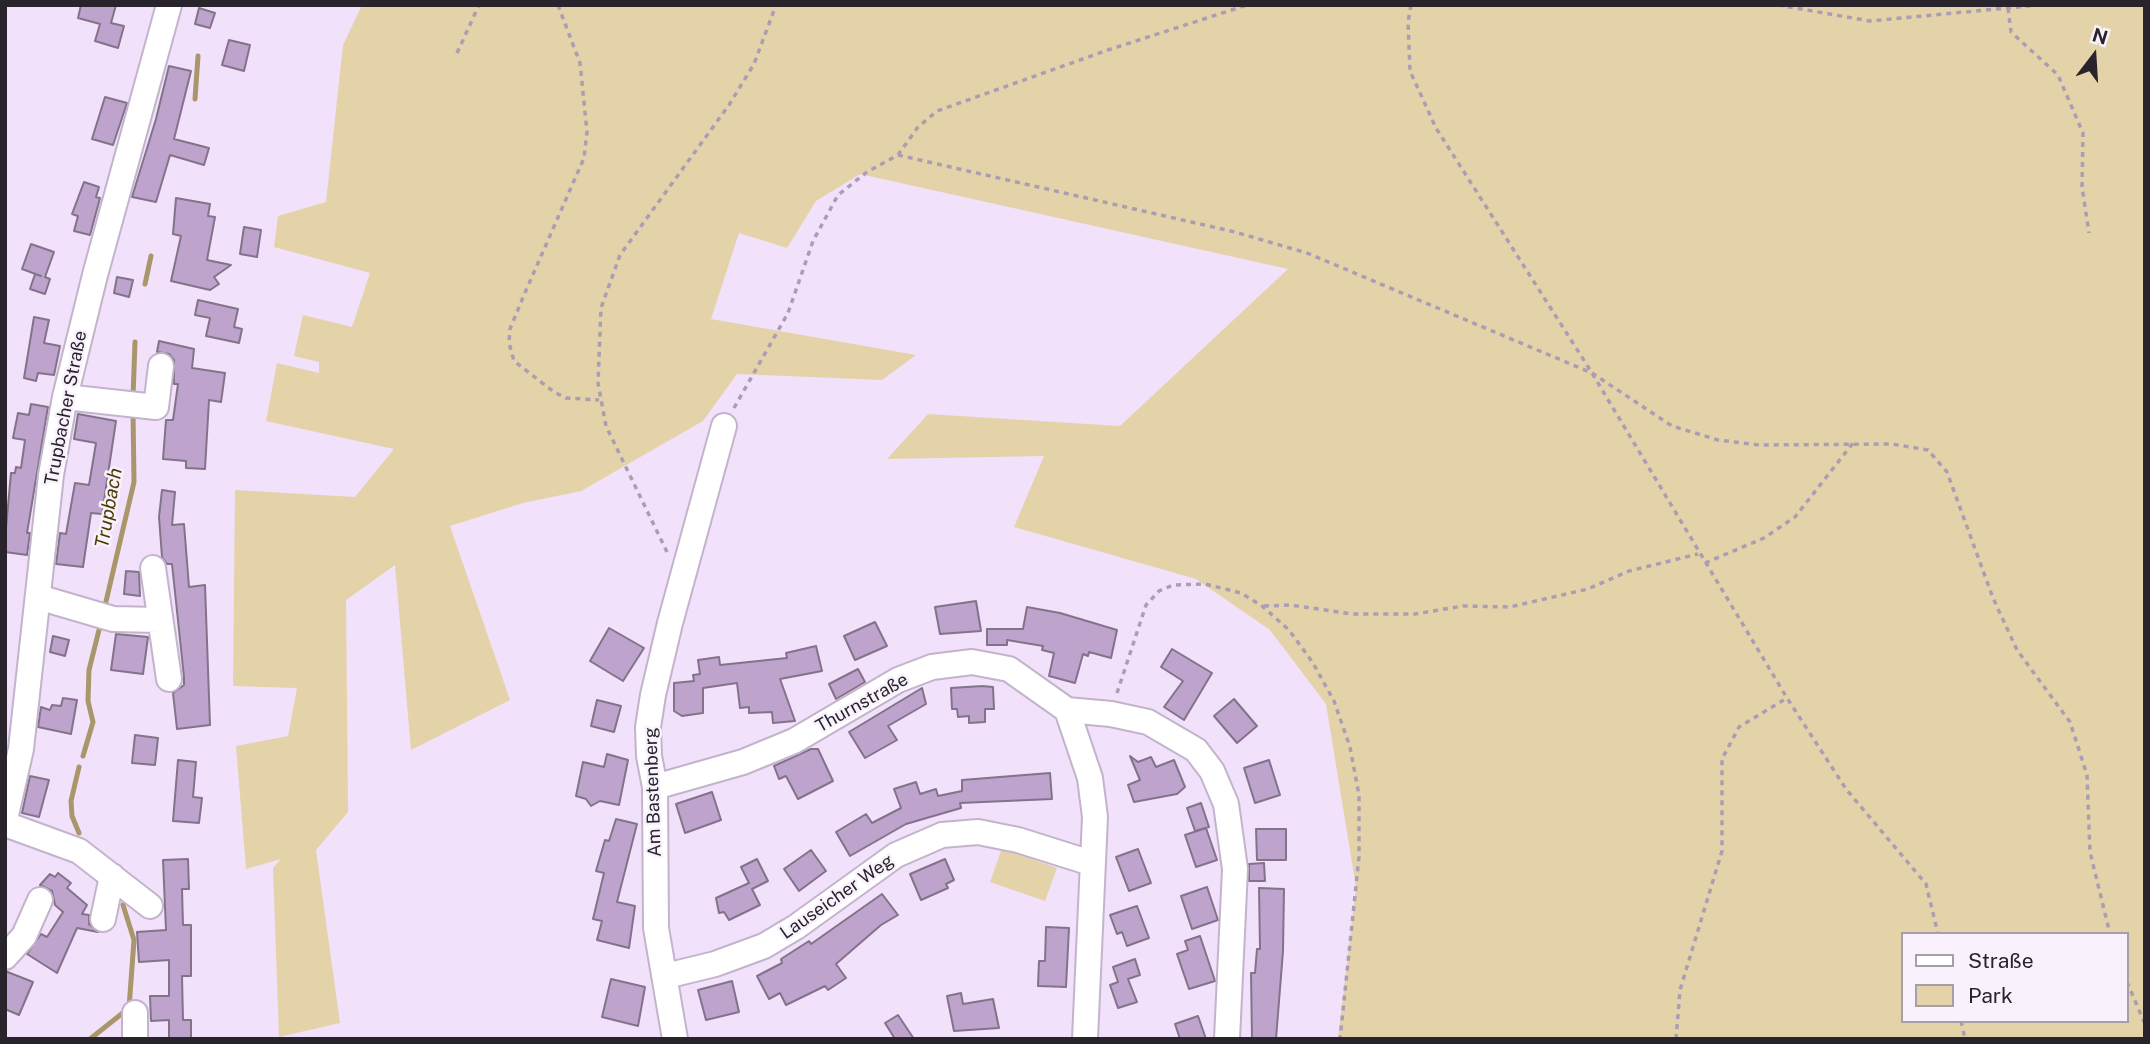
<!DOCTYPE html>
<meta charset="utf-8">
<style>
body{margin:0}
#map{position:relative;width:2150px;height:1044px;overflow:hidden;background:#f2e1fb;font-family:"Public Sans",sans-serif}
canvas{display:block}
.frame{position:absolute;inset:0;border:7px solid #29232c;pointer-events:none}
.legend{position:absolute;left:1901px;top:932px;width:228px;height:91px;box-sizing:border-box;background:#f9f2fd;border:2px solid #a69fa9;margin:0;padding:9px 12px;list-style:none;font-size:21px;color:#29232c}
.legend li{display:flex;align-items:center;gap:14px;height:35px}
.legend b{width:35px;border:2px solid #a69fa9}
.north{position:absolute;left:2059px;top:21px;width:70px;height:70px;-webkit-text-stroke:5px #f9f2fd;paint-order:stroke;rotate:17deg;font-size:19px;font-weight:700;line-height:28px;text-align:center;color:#29232c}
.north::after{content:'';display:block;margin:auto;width:24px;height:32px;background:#29232c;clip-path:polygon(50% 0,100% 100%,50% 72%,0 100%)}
</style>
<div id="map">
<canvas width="2150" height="1044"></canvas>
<div class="frame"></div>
<ul class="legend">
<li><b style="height:9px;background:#fff"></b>Straße</li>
<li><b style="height:19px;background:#e4d2a9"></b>Park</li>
</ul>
<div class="north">N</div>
</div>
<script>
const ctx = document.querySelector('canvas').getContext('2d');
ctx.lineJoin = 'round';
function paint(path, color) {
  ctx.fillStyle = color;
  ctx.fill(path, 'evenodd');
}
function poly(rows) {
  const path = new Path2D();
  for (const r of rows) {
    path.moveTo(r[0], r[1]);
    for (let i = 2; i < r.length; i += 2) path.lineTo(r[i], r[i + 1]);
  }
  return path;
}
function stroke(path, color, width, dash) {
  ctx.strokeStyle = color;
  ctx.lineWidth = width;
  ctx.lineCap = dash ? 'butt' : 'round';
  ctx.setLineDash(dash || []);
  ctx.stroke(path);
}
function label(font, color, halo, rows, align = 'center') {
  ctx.font = font + ' "Public Sans",sans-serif';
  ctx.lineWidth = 5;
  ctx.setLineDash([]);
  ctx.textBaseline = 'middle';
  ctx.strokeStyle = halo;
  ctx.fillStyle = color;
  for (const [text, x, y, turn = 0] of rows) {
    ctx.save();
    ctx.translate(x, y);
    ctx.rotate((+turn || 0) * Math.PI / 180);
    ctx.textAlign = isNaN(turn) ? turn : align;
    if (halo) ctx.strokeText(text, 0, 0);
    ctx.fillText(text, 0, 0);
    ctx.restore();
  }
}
paint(poly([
 [362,5,2145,5,2145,1039,1338,1039,1356,887,1326,704,1270,630,1196,579,1014,527,1044,456,887,459,928,414,1120,426,1288,269,860,174,816,201,787,248,739,233,711,319,916,355,882,380,737,374,703,421,581,491,523,503,450,526,510,700,411,750,395,565,346,600,348,812,316,850,340,1023,279,1037,273,868,281,859,246,869,236,746,288,736,297,688,233,686,235,490,355,497,394,449,266,421,277,363,319,373,319,362,294,356,303,315,352,327,370,273,274,247,278,216,326,202,343,45],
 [1903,934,2127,934,2127,1021,1903,1021],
 [1002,848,1057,868,1045,901,990,882]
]), '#e4d2a9');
stroke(poly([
 [195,99,198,56],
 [145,284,151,256],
 [133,397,135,342],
 [104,610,134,482,133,411],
 [83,756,93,722,88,701,89,670,101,622],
 [79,767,71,801,72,816,79,833],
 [90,1039,129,1008,134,940,123,905]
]), '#a9966b', 5);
const building = poly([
 [81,5,116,5,111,23,124,26,118,48,95,41,100,24,78,18,81,5],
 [199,8,215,13,210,28,195,24,199,8],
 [229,40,250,45,244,71,222,65,229,40],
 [169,66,191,71,174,139,209,148,204,165,170,155,156,202,132,197,156,119,169,66],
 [105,97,127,103,113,145,92,139,105,97],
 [84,182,99,187,96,197,100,198,90,235,74,231,78,216,72,214,84,182],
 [176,198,210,204,208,216,215,217,207,260,231,265,214,277,219,284,210,290,171,281,181,236,173,234,176,198],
 [244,227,261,230,257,257,240,254,244,227],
 [31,244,54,252,45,277,50,279,45,294,30,289,35,274,41,276,22,269,31,244],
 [117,277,133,280,129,297,114,293,117,277],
 [198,300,238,309,234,327,242,329,239,343,206,336,210,318,195,315,198,300],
 [34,317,49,320,44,343,60,346,54,375,38,373,36,381,24,378,34,317],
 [159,341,194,349,192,368,225,373,221,402,209,400,205,469,186,468,186,461,163,459,166,420,173,420,178,384,174,384,174,360,169,354,157,352,159,341],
 [31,404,48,407,27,533,30,533,27,555,5,552,5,539,11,473,15,473,16,467,21,468,25,440,13,438,18,413,29,415,31,404],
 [78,414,116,421,102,514,91,513,83,567,56,564,60,533,66,534,75,483,89,485,96,443,74,439,78,414],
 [162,490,175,492,172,525,184,524,189,587,205,585,210,725,177,729,173,693,184,685,184,677,172,564,167,564,162,557,159,517,162,490],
 [126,571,139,572,140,596,124,594,126,571],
 [976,601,981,631,940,634,935,607,976,601],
 [1027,607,1060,613,1117,630,1111,658,1089,652,1088,656,1083,654,1075,683,1049,676,1054,653,1042,650,1043,646,1007,640,1007,645,987,645,987,629,1023,629,1027,607],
 [875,622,887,646,855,660,844,636,875,622],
 [609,628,644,648,623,681,590,661,609,628],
 [116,634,148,637,143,674,111,670,116,634],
 [53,636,69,640,65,656,50,652,53,636],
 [816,646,822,671,780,679,795,721,773,723,772,712,749,713,749,707,740,708,737,683,703,688,703,713,682,716,674,711,674,683,694,681,693,675,700,674,698,660,719,657,720,665,787,658,786,653,816,646],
 [1172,649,1212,673,1184,720,1164,707,1183,681,1161,667,1172,649],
 [858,669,865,682,836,699,829,684,858,669],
 [982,686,993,687,994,709,985,709,985,722,969,723,969,716,958,717,957,709,952,709,951,688,982,686],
 [922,688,926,704,888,726,897,740,865,758,849,732,922,688],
 [63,698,77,700,71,734,38,727,41,707,50,710,52,705,61,706,63,698],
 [1234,699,1257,726,1237,743,1214,716,1234,699],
 [597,700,621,706,614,732,591,726,597,700],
 [135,735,158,738,155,765,132,763,135,735],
 [811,749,818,749,833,781,798,799,786,776,779,779,774,766,811,749],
 [607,754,628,760,619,805,600,801,591,806,586,799,576,796,583,762,604,767,607,754],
 [1130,756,1138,762,1151,757,1156,767,1174,760,1185,787,1177,794,1134,802,1128,785,1140,780,1130,756],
 [178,760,196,762,193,797,202,798,199,823,173,821,178,760],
 [1269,760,1280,795,1255,803,1244,768,1269,760],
 [1050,773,1052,799,960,803,961,808,906,824,850,856,836,832,866,814,872,823,901,808,894,789,916,782,920,794,936,789,938,796,962,791,962,780,1050,773],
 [30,776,49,780,39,817,22,813,30,776],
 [712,792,721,820,685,833,676,804,712,792],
 [1201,803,1209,827,1195,831,1187,808,1201,803],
 [616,819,637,824,617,902,635,906,629,948,597,940,602,921,593,919,604,873,596,871,605,840,609,841,616,819],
 [1206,828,1217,860,1196,867,1185,835,1206,828],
 [1256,829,1286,829,1286,860,1257,860,1256,829],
 [1138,849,1151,883,1129,891,1116,857,1138,849],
 [811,850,826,871,799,891,784,869,811,850],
 [188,859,189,889,182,889,183,925,191,925,191,976,182,976,183,1020,191,1020,191,1039,169,1039,169,1020,151,1021,150,996,169,996,169,960,139,962,137,932,166,930,163,860,188,859],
 [757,859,768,881,752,889,760,905,729,920,724,912,719,913,716,898,749,883,741,867,757,859],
 [945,859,954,880,946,884,948,888,921,900,910,874,945,859],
 [1264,863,1265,881,1249,881,1249,864,1264,863],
 [58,873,71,883,67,888,87,905,82,914,89,915,89,924,98,932,77,928,57,973,27,954,41,934,47,937,63,912,55,905,52,891,40,885,50,874,55,877,58,873],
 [1207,887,1218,920,1192,929,1181,896,1207,887],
 [1259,888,1284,889,1283,951,1276,1039,1252,1039,1251,973,1255,973,1257,949,1260,949,1259,888],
 [882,894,898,915,881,925,836,964,846,978,828,990,825,986,786,1005,780,993,769,999,757,976,782,963,781,959,809,941,811,944,882,894],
 [1137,906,1149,938,1127,946,1122,932,1117,934,1110,915,1137,906],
 [1046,927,1069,928,1066,987,1038,986,1039,961,1045,961,1046,927],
 [1200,936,1215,981,1189,989,1177,954,1188,950,1185,941,1200,936],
 [1135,959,1140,975,1128,979,1137,1002,1118,1008,1110,985,1118,982,1113,967,1135,959],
 [5,971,33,982,19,1015,5,1009,5,971],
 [611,979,645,987,638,1026,602,1017,611,979],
 [732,981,739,1012,706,1020,698,990,732,981],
 [961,993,963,1004,993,999,999,1028,954,1031,947,996,961,993],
 [898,1015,914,1039,895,1039,885,1023,898,1015],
 [1198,1016,1206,1039,1180,1039,1175,1024,1198,1016]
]);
paint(building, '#bea3cc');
stroke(building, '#82738a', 2);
const minor = poly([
 [65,397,156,407,161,366],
 [153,568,169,679],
 [38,597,113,619,159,620],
 [1067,710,1111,714,1148,722,1196,750,1212,771,1226,804,1235,869,1227,1039],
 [655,787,743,762,794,741,898,680,932,667,972,662,1009,669,1067,710,1090,778,1095,817,1085,1039],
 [5,819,21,749,51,475,65,397,95,275,169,5],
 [5,824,79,851,150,906],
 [103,919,112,876],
 [5,957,24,936,40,900],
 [666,976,715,964,764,946,796,927,896,855,942,835,978,832,1018,840,1091,863],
 [135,1039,135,1013],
 [675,1039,656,928,655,787,649,756,648,727,653,695,670,623,724,426]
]);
stroke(minor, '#c3b3cb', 28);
stroke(poly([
 [558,5,580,63,587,132,584,158,524,295,510,329,509,343,514,361,554,392,566,398,599,400],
 [1411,5,1408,22,1410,71,1436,128,1592,373,1787,698,1846,789,1926,884,1938,934],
 [1778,5,1870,21,2039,5],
 [2008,8,2011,32,2058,75,2083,133,2082,187,2089,233],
 [457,53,479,5],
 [898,155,1235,232,1307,253,1592,373,1672,426,1718,440,1759,445,1892,444,1928,450,1947,472,1993,598,2017,650,2070,722,2087,775,2090,852,2110,934],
 [734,408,788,313,813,241,838,195,867,172,898,155,918,127,937,111,1108,50,1247,5],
 [667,552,606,426,598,383,601,308,620,255,729,105,754,64,776,5],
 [1705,563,1764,538,1795,517,1853,443],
 [1264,606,1291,605,1352,614,1415,614,1463,606,1510,607,1588,589,1629,571,1698,554],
 [1117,693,1146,605,1159,591,1173,585,1205,584,1241,593,1262,606,1289,630,1313,663,1334,701,1350,747,1359,795,1359,857,1340,1039],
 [2127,982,2145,1024],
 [1961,1021,1965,1039],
 [1676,1039,1680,990,1722,851,1722,759,1739,727,1787,698]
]), '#ab9eb2', 3.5, [5, 5]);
stroke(minor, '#fff', 24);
label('18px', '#29232c', '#f9f2fd', [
 ["Trupbacher Straße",66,408,-79],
 ["Thurnstraße",862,703,-29],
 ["Am Bastenberg",653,792,-92],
 ["Lauseicher Weg",837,897,-35]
]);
label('italic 19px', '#4c3900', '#f9f2fd', [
 ["Trupbach",109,508,-80]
]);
</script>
